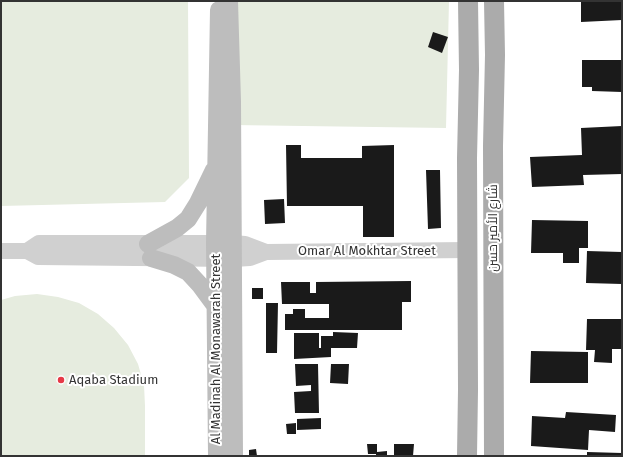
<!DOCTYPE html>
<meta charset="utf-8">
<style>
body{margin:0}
#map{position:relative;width:623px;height:457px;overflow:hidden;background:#fff;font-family:"Fira Sans",sans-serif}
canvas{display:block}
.frame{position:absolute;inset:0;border:2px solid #333;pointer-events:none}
</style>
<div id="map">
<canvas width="623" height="457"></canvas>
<div class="frame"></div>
</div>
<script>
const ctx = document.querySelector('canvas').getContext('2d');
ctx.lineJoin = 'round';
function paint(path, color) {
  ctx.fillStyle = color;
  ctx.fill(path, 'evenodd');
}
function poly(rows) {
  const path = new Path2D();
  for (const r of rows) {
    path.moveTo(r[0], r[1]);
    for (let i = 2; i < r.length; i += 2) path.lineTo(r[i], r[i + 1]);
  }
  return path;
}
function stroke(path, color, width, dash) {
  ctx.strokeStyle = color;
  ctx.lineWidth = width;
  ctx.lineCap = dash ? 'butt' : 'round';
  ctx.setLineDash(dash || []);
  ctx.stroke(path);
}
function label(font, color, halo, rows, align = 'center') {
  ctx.font = font + ' "Fira Sans",Cairo,sans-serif';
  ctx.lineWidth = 4;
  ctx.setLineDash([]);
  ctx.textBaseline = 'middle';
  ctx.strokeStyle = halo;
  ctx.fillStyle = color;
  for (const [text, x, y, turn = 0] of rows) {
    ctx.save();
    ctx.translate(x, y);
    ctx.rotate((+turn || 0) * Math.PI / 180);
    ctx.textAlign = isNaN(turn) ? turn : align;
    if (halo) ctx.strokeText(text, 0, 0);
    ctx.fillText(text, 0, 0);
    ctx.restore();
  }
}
paint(poly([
 [1,1,188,1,189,178,165,202,1,206],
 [231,1,449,1,446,128,232,125],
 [37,294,58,297,79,303,98,314,114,328,128,345,138,364,144,385,145,406,145,456,1,456,1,300,15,296]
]), '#e6ecdf');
paint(poly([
 [581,1,622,1,622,20,581,22],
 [433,32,448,37,442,53,428,47],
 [582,60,622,60,622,92,592,91,592,87,582,87],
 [622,126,622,174,583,175,584,185,532,187,530,157,582,155,581,128],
 [286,145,301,145,301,158,362,158,362,146,394,145,394,237,363,237,363,206,287,206],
 [426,170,440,170,441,228,428,229],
 [284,199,285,223,265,224,264,200],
 [532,220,588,221,588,248,579,248,579,263,563,263,563,253,531,253],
 [587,251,622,252,622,284,586,283],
 [411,281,411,302,402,302,402,330,285,330,285,314,293,314,293,309,305,309,305,318,329,318,329,304,282,304,281,282,310,282,310,293,316,293,316,282],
 [252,288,263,288,263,299,252,299],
 [266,303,278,303,277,353,266,353],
 [587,319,622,319,622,349,612,349,612,363,594,362,595,350,586,350],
 [333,332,358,333,357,348,331,348,331,357,294,359,294,333,319,333,319,348,321,348,321,336,333,336],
 [531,351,588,352,588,383,530,383],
 [295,364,318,364,319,413,295,413,294,392,311,391,311,385,296,386],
 [331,364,349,364,348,384,330,383],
 [566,412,616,415,615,432,589,430,588,450,531,446,532,416,565,418],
 [321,418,321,429,297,430,297,419],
 [296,423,296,434,287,434,286,424],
 [367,444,377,444,377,452,387,451,387,456,376,456,376,454,368,454],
 [394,444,414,444,413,456,394,456],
 [256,449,257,456,249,456,249,450],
 [587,452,622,453,622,456,587,456]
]), '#1a1a1a');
stroke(poly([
 [1,251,27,251,38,257,234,259,250,258,266,252,468,250],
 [27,251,39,243,233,243,245,244,266,252]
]), '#d0d0d0', 16);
stroke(poly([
 [229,1,232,102,234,456],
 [148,244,177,228,188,219,198,203,214,170],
 [151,258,174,265,188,272,200,285,217,308],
 [217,456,215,243,219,10]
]), '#bdbdbd', 18);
stroke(poly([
 [494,1,495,55,493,146,494,456],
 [467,456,468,390,467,158,469,70,468,1]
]), '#ababab', 20);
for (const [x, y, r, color] of [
 [61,380,4,"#e63946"]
]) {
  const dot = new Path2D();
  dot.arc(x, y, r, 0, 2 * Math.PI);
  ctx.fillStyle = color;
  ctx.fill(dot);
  stroke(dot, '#fff', 1.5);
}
label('13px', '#333', '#fff', [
 ["شارع الأمير حسن",493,228,-90],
 ["Omar Al Mokhtar Street",367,251],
 ["Al Madinah Al Monawarah Street",216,349,-90]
]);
label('13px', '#333', '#fff', [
 ["Aqaba Stadium",69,380]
], 'left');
</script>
